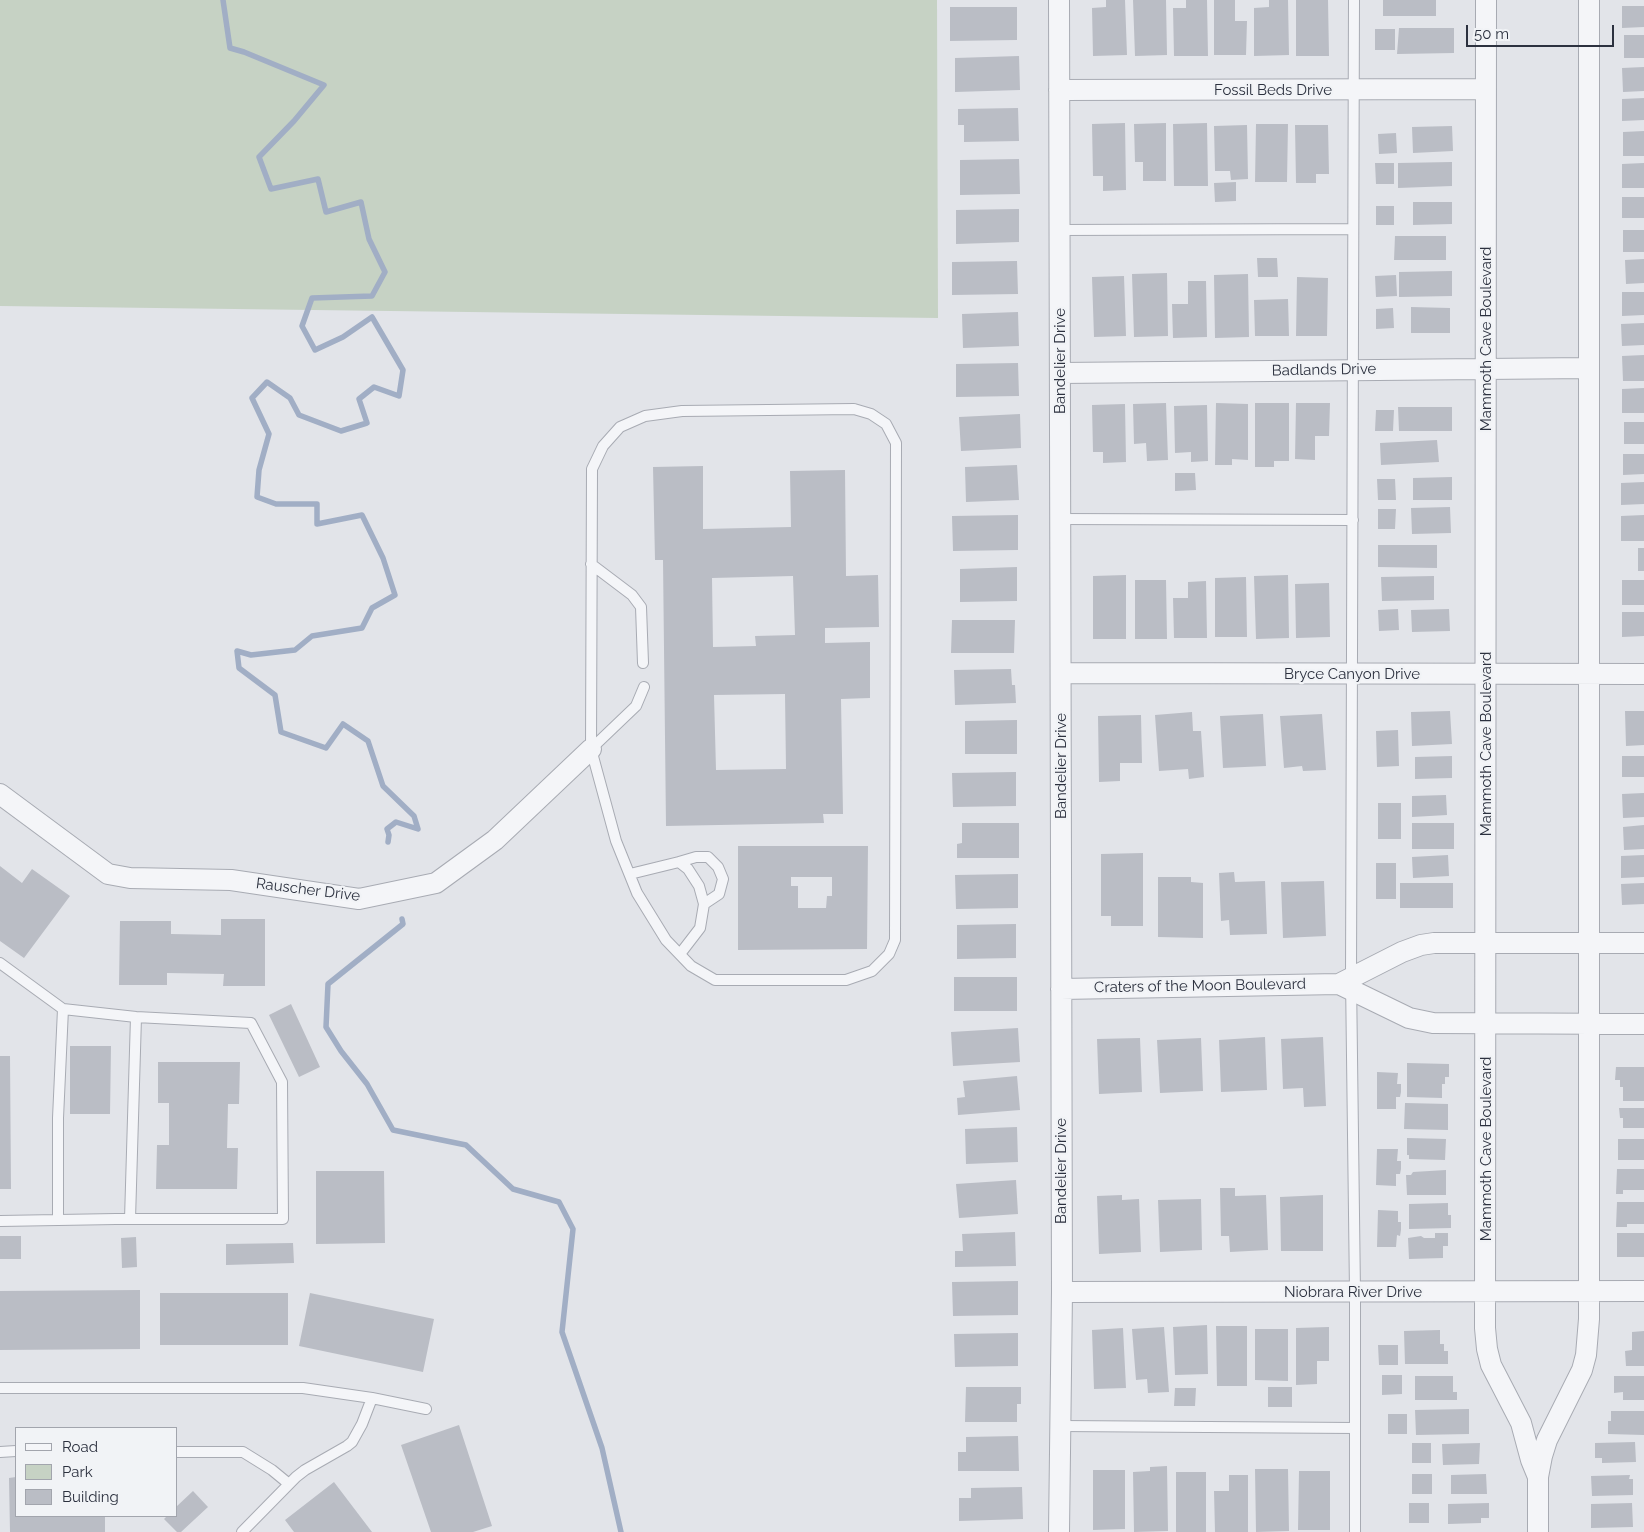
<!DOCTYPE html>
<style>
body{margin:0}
#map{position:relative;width:1644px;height:1532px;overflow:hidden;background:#e2e4e9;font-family:Raleway,sans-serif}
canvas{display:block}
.legend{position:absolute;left:15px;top:1427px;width:162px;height:90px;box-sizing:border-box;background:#f1f3f6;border:1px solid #a2a5ad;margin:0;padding:6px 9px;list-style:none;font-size:15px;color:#2c313f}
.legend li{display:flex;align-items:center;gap:10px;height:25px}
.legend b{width:25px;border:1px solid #a2a5ad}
.scale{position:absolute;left:1466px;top:25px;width:148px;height:22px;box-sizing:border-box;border:2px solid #2c313f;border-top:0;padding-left:6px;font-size:15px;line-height:18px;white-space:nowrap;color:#2c313f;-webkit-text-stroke:4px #f1f3f6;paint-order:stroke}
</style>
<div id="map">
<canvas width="1644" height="1532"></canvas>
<ul class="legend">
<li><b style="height:6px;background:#f4f5f8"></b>Road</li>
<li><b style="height:14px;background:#c6d2c4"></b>Park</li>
<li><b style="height:14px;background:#babdc5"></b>Building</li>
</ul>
<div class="scale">50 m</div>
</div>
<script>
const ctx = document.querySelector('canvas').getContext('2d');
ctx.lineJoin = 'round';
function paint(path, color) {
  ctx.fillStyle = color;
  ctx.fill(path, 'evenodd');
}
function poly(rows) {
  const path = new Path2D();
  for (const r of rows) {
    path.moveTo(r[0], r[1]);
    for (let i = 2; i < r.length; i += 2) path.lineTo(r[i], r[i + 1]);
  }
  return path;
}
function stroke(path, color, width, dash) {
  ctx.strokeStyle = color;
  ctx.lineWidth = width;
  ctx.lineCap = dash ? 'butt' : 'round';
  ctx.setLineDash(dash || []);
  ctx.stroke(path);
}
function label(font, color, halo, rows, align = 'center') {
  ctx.font = font + ' Raleway,sans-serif';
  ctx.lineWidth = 4.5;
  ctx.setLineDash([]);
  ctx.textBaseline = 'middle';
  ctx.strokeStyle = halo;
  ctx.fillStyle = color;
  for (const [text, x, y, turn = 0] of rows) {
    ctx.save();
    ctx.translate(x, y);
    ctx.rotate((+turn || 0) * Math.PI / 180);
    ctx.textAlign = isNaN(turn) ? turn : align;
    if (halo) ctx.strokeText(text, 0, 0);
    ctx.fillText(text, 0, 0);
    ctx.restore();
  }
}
paint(poly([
 [0,0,937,0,938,318,0,306]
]), '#c6d2c4');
stroke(poly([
 [223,0,230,48,244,52,324,85,294,121,259,157,271,189,318,179,326,212,361,202,369,239,385,272,372,296,312,298,302,326,315,350,343,337,372,317,403,370,399,396,374,387,359,399,367,423,341,431,299,415,290,398,267,382,252,398,269,434,259,470,257,497,276,504,317,504,317,524,362,515,383,558,395,595,372,608,362,628,312,636,295,650,251,655,237,651,239,668,275,695,281,732,326,748,343,724,368,741,383,786,414,816,418,829,396,822,387,829,389,835,388,842],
 [402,919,403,924,328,984,326,1027,341,1051,367,1084,393,1130,466,1145,513,1189,559,1202,573,1229,562,1332,602,1448,621,1532]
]), '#a1aec5', 5.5);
paint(poly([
 [1106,0,1125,0,1127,55,1093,56,1092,8,1106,7],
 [1133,0,1166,0,1167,55,1135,56],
 [1186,0,1207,0,1208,56,1174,56,1173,8,1186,8],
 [1214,0,1235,0,1235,21,1247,21,1246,55,1214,55],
 [1269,0,1288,0,1289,55,1254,56,1254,8,1269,7],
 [1296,0,1328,0,1329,56,1296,56],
 [1383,0,1436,0,1436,16,1383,16],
 [1622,6,1644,6,1644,27,1622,28],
 [950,7,1017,7,1017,40,950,41],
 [1399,28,1454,28,1454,53,1397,54],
 [1375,29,1395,29,1395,50,1375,50],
 [1624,35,1644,35,1644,58,1624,58],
 [1019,56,1020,90,955,92,955,58],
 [1644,67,1644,91,1623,92,1622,68],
 [1644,98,1644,120,1622,121,1622,99],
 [1018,108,1019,141,964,142,964,125,958,125,958,109],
 [1125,123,1126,190,1103,191,1103,176,1093,176,1092,124],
 [1166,123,1166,181,1143,181,1143,162,1135,162,1134,124],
 [1207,123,1208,186,1174,186,1173,124],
 [1256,124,1288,124,1287,182,1255,182],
 [1247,125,1248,179,1231,180,1230,171,1215,171,1214,126],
 [1295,125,1328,125,1329,174,1316,174,1316,183,1296,183],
 [1452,126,1453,151,1413,153,1412,127],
 [1644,131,1644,156,1623,156,1623,132],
 [1396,133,1397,153,1379,154,1378,134],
 [1019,159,1020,194,960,195,960,160],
 [1452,162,1452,186,1398,188,1398,163],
 [1375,163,1394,163,1394,184,1376,184],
 [1644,163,1644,188,1622,188,1622,164],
 [1236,182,1236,201,1215,202,1214,183],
 [1622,197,1644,197,1644,218,1622,218],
 [1413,202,1452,202,1452,224,1413,225],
 [1376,206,1394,206,1394,225,1376,225],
 [1019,209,1019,242,956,244,956,210],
 [1623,230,1644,230,1644,252,1623,252],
 [1395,236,1446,236,1446,260,1394,260],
 [1257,258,1277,258,1278,277,1258,277],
 [1644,259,1644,283,1626,284,1625,260],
 [1017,261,1018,294,952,295,952,262],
 [1452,271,1452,296,1399,297,1399,272],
 [1167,273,1168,336,1134,337,1132,274],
 [1248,274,1249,337,1215,338,1214,275],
 [1396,275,1397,296,1376,297,1375,276],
 [1124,276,1126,336,1094,337,1092,277],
 [1297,277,1328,278,1327,336,1296,336],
 [1188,281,1206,281,1207,337,1173,338,1172,304,1188,304],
 [1622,292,1644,292,1644,315,1622,316],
 [1288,299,1289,336,1255,336,1254,300],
 [1411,307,1450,308,1450,333,1411,333],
 [1393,308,1394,328,1376,329,1376,309],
 [1018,312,1019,346,963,348,962,314],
 [1644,323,1644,345,1622,346,1621,324],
 [1644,355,1644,381,1623,381,1622,356],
 [1018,363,1019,396,956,397,956,364],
 [1644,388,1644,413,1622,413,1622,389],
 [1166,403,1168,460,1147,461,1146,443,1134,444,1133,404],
 [1216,403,1248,404,1248,460,1232,459,1232,465,1215,465],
 [1255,403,1289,403,1289,461,1274,461,1274,467,1255,467],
 [1296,403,1330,403,1329,436,1315,436,1315,460,1295,459],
 [1125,404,1126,462,1103,463,1103,452,1093,452,1092,405],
 [1207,405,1208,461,1191,462,1191,452,1175,453,1174,406],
 [1398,407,1452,407,1452,431,1399,431],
 [1376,410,1394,410,1393,431,1375,431],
 [1020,414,1021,448,961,451,959,417],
 [1624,422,1644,422,1644,444,1624,444],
 [1437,440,1439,462,1381,465,1380,443],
 [1623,454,1644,454,1644,474,1623,475],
 [1017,465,1019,500,966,502,965,467],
 [703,466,703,529,791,527,790,471,845,470,846,576,878,575,879,627,825,628,825,643,870,642,870,698,841,699,843,814,823,814,824,823,666,826,663,560,655,560,653,467],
 [793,576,795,635,755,636,756,646,713,647,712,578],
 [785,694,786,769,716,770,714,695],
 [1175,473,1195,473,1196,490,1175,491],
 [1452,477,1452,500,1413,500,1413,478],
 [1377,479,1395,479,1396,500,1378,500],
 [1644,482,1644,504,1621,505,1621,483],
 [1450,507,1451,533,1412,534,1411,508],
 [1378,509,1396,509,1395,529,1378,529],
 [1018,515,1018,550,953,551,952,516],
 [1644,515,1644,541,1621,541,1621,516],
 [1378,545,1437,545,1437,568,1378,567],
 [1638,548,1644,548,1644,571,1638,571],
 [1017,567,1017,601,960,602,960,569],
 [1126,575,1126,639,1093,639,1093,576],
 [1288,575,1289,638,1256,639,1254,576],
 [1434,576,1434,600,1382,601,1381,577],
 [1246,577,1247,637,1215,637,1215,578],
 [1135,580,1166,580,1167,639,1135,639],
 [1622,580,1644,580,1644,605,1622,605],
 [1206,581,1207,638,1174,638,1173,598,1188,598,1188,582],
 [1329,583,1330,637,1296,638,1295,584],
 [1398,609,1399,630,1379,631,1378,610],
 [1449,609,1450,631,1412,632,1411,610],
 [1622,612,1644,612,1644,636,1622,637],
 [952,620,1015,620,1014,653,951,653],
 [1011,669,1012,685,1015,685,1016,703,955,705,954,670],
 [1450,711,1452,744,1412,746,1411,712],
 [1625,711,1644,711,1644,745,1626,746],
 [1192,712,1193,731,1201,731,1204,777,1189,779,1188,769,1159,771,1155,715],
 [1263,714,1266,766,1223,768,1220,716],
 [1322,714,1326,770,1303,771,1302,766,1284,768,1280,716],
 [1141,715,1142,763,1120,763,1120,781,1099,782,1098,716],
 [1017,720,1017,754,965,754,965,721],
 [1398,730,1399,766,1377,767,1376,731],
 [1452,756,1452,778,1415,779,1415,757],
 [1622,756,1644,756,1644,777,1622,777],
 [1016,772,1016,806,953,807,952,773],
 [1644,793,1644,817,1623,818,1622,794],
 [1446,795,1447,815,1412,817,1412,796],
 [1378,803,1401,803,1401,839,1378,839],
 [962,823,1019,823,1019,858,957,858,957,844,962,843],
 [1412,823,1454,823,1454,849,1412,849],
 [1644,825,1644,849,1624,850,1623,827],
 [738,846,868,846,867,949,738,950],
 [791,877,832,877,832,896,827,896,826,908,798,908,798,886,791,886],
 [1143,853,1143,926,1111,926,1111,916,1101,916,1101,854],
 [1448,855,1449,876,1413,878,1412,857],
 [1644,855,1644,877,1621,878,1621,856],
 [1376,863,1396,863,1396,899,1376,899],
 [0,866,22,883,32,869,70,896,24,958,0,941],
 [1234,872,1235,882,1265,881,1267,934,1230,935,1229,920,1221,921,1219,873],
 [1018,874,1018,908,956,909,955,875],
 [1158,877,1191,877,1191,882,1203,883,1203,938,1158,937],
 [1324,881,1326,936,1283,938,1281,882],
 [1400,883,1453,883,1453,908,1400,908],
 [1644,883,1644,904,1622,905,1621,884],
 [221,919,265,919,265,986,223,986,224,974,167,973,167,985,119,985,120,921,171,921,171,934,221,935],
 [1016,924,1016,958,957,959,957,925],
 [954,977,1017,977,1017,1011,954,1011],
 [291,1004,320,1067,299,1077,269,1015],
 [1018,1028,1020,1062,953,1066,951,1032],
 [1265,1037,1267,1090,1221,1092,1219,1040],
 [1323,1037,1326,1106,1304,1107,1303,1088,1283,1089,1281,1039],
 [1140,1038,1142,1092,1099,1094,1097,1039],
 [1201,1038,1203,1091,1160,1093,1157,1040],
 [70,1046,111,1046,110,1114,70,1114],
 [0,1056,10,1056,11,1189,0,1189],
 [158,1062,240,1062,239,1104,228,1104,227,1148,238,1148,237,1189,156,1189,157,1145,169,1145,169,1103,158,1103],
 [1407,1063,1449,1064,1449,1077,1445,1077,1445,1084,1442,1084,1442,1098,1407,1097],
 [1616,1067,1644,1067,1644,1101,1623,1101,1623,1087,1620,1087,1620,1080,1615,1080],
 [1377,1072,1398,1073,1397,1084,1401,1084,1401,1092,1400,1097,1396,1097,1396,1109,1377,1109],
 [1017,1076,1020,1110,958,1115,957,1098,965,1097,963,1081],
 [1405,1103,1448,1104,1448,1130,1404,1129],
 [1619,1108,1644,1108,1644,1128,1623,1128,1623,1118,1620,1118],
 [1017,1127,1018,1162,966,1164,965,1129],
 [1407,1138,1446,1139,1445,1160,1409,1159,1409,1155,1407,1155],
 [1618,1139,1644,1139,1644,1160,1618,1160],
 [1377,1149,1398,1149,1397,1161,1401,1161,1401,1169,1400,1174,1396,1174,1396,1186,1376,1185],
 [1617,1169,1644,1169,1644,1190,1623,1190,1623,1194,1616,1194],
 [1446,1170,1446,1195,1407,1195,1406,1175,1411,1175,1413,1172],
 [316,1171,384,1171,385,1243,316,1244],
 [1016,1180,1018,1214,959,1218,956,1184],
 [1220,1188,1235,1188,1235,1196,1266,1195,1268,1250,1230,1252,1229,1236,1221,1236],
 [1122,1195,1122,1200,1139,1199,1141,1252,1099,1254,1097,1196],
 [1323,1195,1323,1251,1281,1251,1280,1197],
 [1201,1199,1202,1250,1160,1252,1158,1200],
 [1617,1202,1644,1202,1644,1224,1627,1224,1627,1227,1616,1227],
 [1448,1203,1448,1215,1451,1215,1451,1228,1409,1229,1409,1204],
 [1378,1210,1398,1211,1398,1222,1401,1222,1401,1230,1400,1236,1397,1235,1396,1247,1377,1247],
 [1015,1232,1016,1266,955,1267,955,1251,963,1251,962,1234],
 [1435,1233,1448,1233,1448,1246,1443,1246,1443,1258,1409,1259,1408,1238,1421,1236,1424,1238,1435,1238],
 [1617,1233,1644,1233,1644,1257,1617,1257],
 [0,1236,21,1236,21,1259,0,1259],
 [136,1237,137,1267,122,1268,121,1238],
 [293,1243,294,1263,226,1265,226,1244],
 [1018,1281,1018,1315,953,1316,952,1282],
 [140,1290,140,1349,0,1350,0,1291],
 [160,1293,288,1293,288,1345,160,1345],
 [310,1293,434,1319,423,1372,299,1346],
 [1207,1325,1208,1374,1175,1375,1173,1327],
 [1216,1326,1247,1326,1247,1386,1217,1386],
 [1164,1327,1169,1392,1148,1393,1147,1379,1136,1380,1132,1329],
 [1329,1327,1329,1361,1317,1361,1317,1384,1296,1385,1296,1328],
 [1123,1328,1126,1388,1094,1389,1092,1330],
 [1255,1329,1288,1329,1288,1381,1255,1380],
 [1440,1330,1440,1344,1444,1344,1444,1351,1448,1351,1448,1364,1405,1364,1404,1331],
 [1644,1331,1644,1366,1626,1366,1625,1351,1632,1350,1632,1332],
 [1018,1333,1018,1366,955,1367,954,1334],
 [1378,1345,1398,1345,1398,1365,1379,1365],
 [1382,1375,1402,1375,1402,1394,1382,1395],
 [1415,1376,1453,1376,1453,1392,1457,1392,1457,1400,1415,1400],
 [1614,1376,1644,1376,1644,1400,1623,1400,1623,1392,1614,1393],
 [966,1387,1021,1387,1021,1404,1017,1404,1017,1422,965,1422],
 [1268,1387,1292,1387,1292,1407,1268,1407],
 [1175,1388,1196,1388,1195,1406,1174,1406],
 [1469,1409,1469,1434,1416,1435,1415,1410],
 [1611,1411,1644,1411,1644,1435,1608,1434,1608,1421,1611,1421],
 [1388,1414,1407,1414,1407,1434,1388,1434],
 [459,1425,492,1526,473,1532,431,1532,401,1445],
 [1018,1436,1019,1471,958,1471,958,1452,966,1452,966,1437],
 [1635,1442,1636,1462,1602,1463,1602,1458,1595,1458,1595,1443],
 [1412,1443,1431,1443,1431,1463,1412,1463],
 [1480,1443,1479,1464,1443,1465,1442,1444],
 [1167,1466,1168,1531,1134,1532,1133,1472,1150,1471,1150,1467],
 [1255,1469,1288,1469,1289,1531,1256,1532],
 [1093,1470,1125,1470,1125,1529,1093,1530],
 [1299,1471,1330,1471,1330,1530,1298,1530],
 [1176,1472,1206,1472,1206,1532,1176,1532],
 [1412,1474,1432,1474,1432,1494,1412,1494],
 [1486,1474,1487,1494,1451,1494,1451,1475],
 [1229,1475,1248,1475,1248,1532,1215,1532,1214,1491,1229,1491],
 [1630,1475,1629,1479,1633,1479,1633,1495,1592,1496,1591,1476],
 [16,1477,16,1516,105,1516,105,1532,10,1532,9,1478],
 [334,1482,372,1532,294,1532,285,1520],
 [1022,1487,1023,1519,959,1521,959,1498,971,1498,971,1488],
 [193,1491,208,1507,181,1532,177,1532,164,1519,167,1516,176,1516,176,1507],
 [1409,1503,1429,1503,1429,1523,1409,1523],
 [1489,1503,1489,1518,1481,1518,1481,1523,1448,1524,1448,1504],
 [1632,1503,1633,1527,1591,1528,1591,1504]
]), '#babdc5');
const lane = poly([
 [1354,0,1351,978,1355,1292,1355,1532],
 [1060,230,1353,229],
 [854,409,871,414,886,424,896,443,895,940,889,954,872,971,846,980,715,980,691,966,666,940,637,893,616,841,591,749,592,469,603,446,620,427,645,416,682,411,854,409],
 [1060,519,1353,520],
 [591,564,632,595,641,607,643,663],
 [591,749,636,706,644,687],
 [679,862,696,857,708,857,718,867,723,879,719,894,704,904],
 [630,874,679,862,688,869,699,886,704,904,700,928,680,954],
 [0,963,63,1009,136,1017,251,1023,282,1082,283,1219,116,1219,0,1221],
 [130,1219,136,1017],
 [58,1220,58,1118,63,1009],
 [0,1388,303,1388,372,1398,426,1409],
 [1060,1426,1355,1428],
 [0,1452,16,1451],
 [176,1452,243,1452,272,1470,289,1484],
 [242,1532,296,1477,305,1470,347,1446,352,1442,362,1424,372,1398]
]);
const street = poly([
 [1486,0,1485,1328,1487,1349,1491,1365,1521,1423,1531,1460,1538,1477],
 [1059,90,1486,89],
 [1060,373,1589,368],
 [1061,673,1644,674],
 [0,794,108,874,130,878,231,880,359,899,436,883,495,840,591,749],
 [1339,984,1409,1018,1433,1023,1644,1024],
 [1061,989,1339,984,1402,952,1421,945,1434,943,1644,943],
 [1062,1292,1644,1291],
 [1059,1532,1062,1292,1059,0],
 [1538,1532,1538,1477,1542,1456,1547,1440,1582,1370,1586,1355,1589,1319,1589,0]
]);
stroke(lane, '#a8abb3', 12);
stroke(street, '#a8abb3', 22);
stroke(lane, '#f4f5f8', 10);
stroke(street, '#f4f5f8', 20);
label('15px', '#2c313f', '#f1f3f6', [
 ["Fossil Beds Drive",1273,90],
 ["Mammoth Cave Boulevard",1486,339,-90],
 ["Bandelier Drive",1060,361,-90],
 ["Badlands Drive",1324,370,-1],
 ["Bryce Canyon Drive",1352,674],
 ["Mammoth Cave Boulevard",1486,744,-90],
 ["Bandelier Drive",1061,766,-90],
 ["Rauscher Drive",308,890,7],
 ["Craters of the Moon Boulevard",1200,986,-1],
 ["Mammoth Cave Boulevard",1486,1149,-90],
 ["Bandelier Drive",1061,1171,-90],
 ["Niobrara River Drive",1353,1292]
]);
</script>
